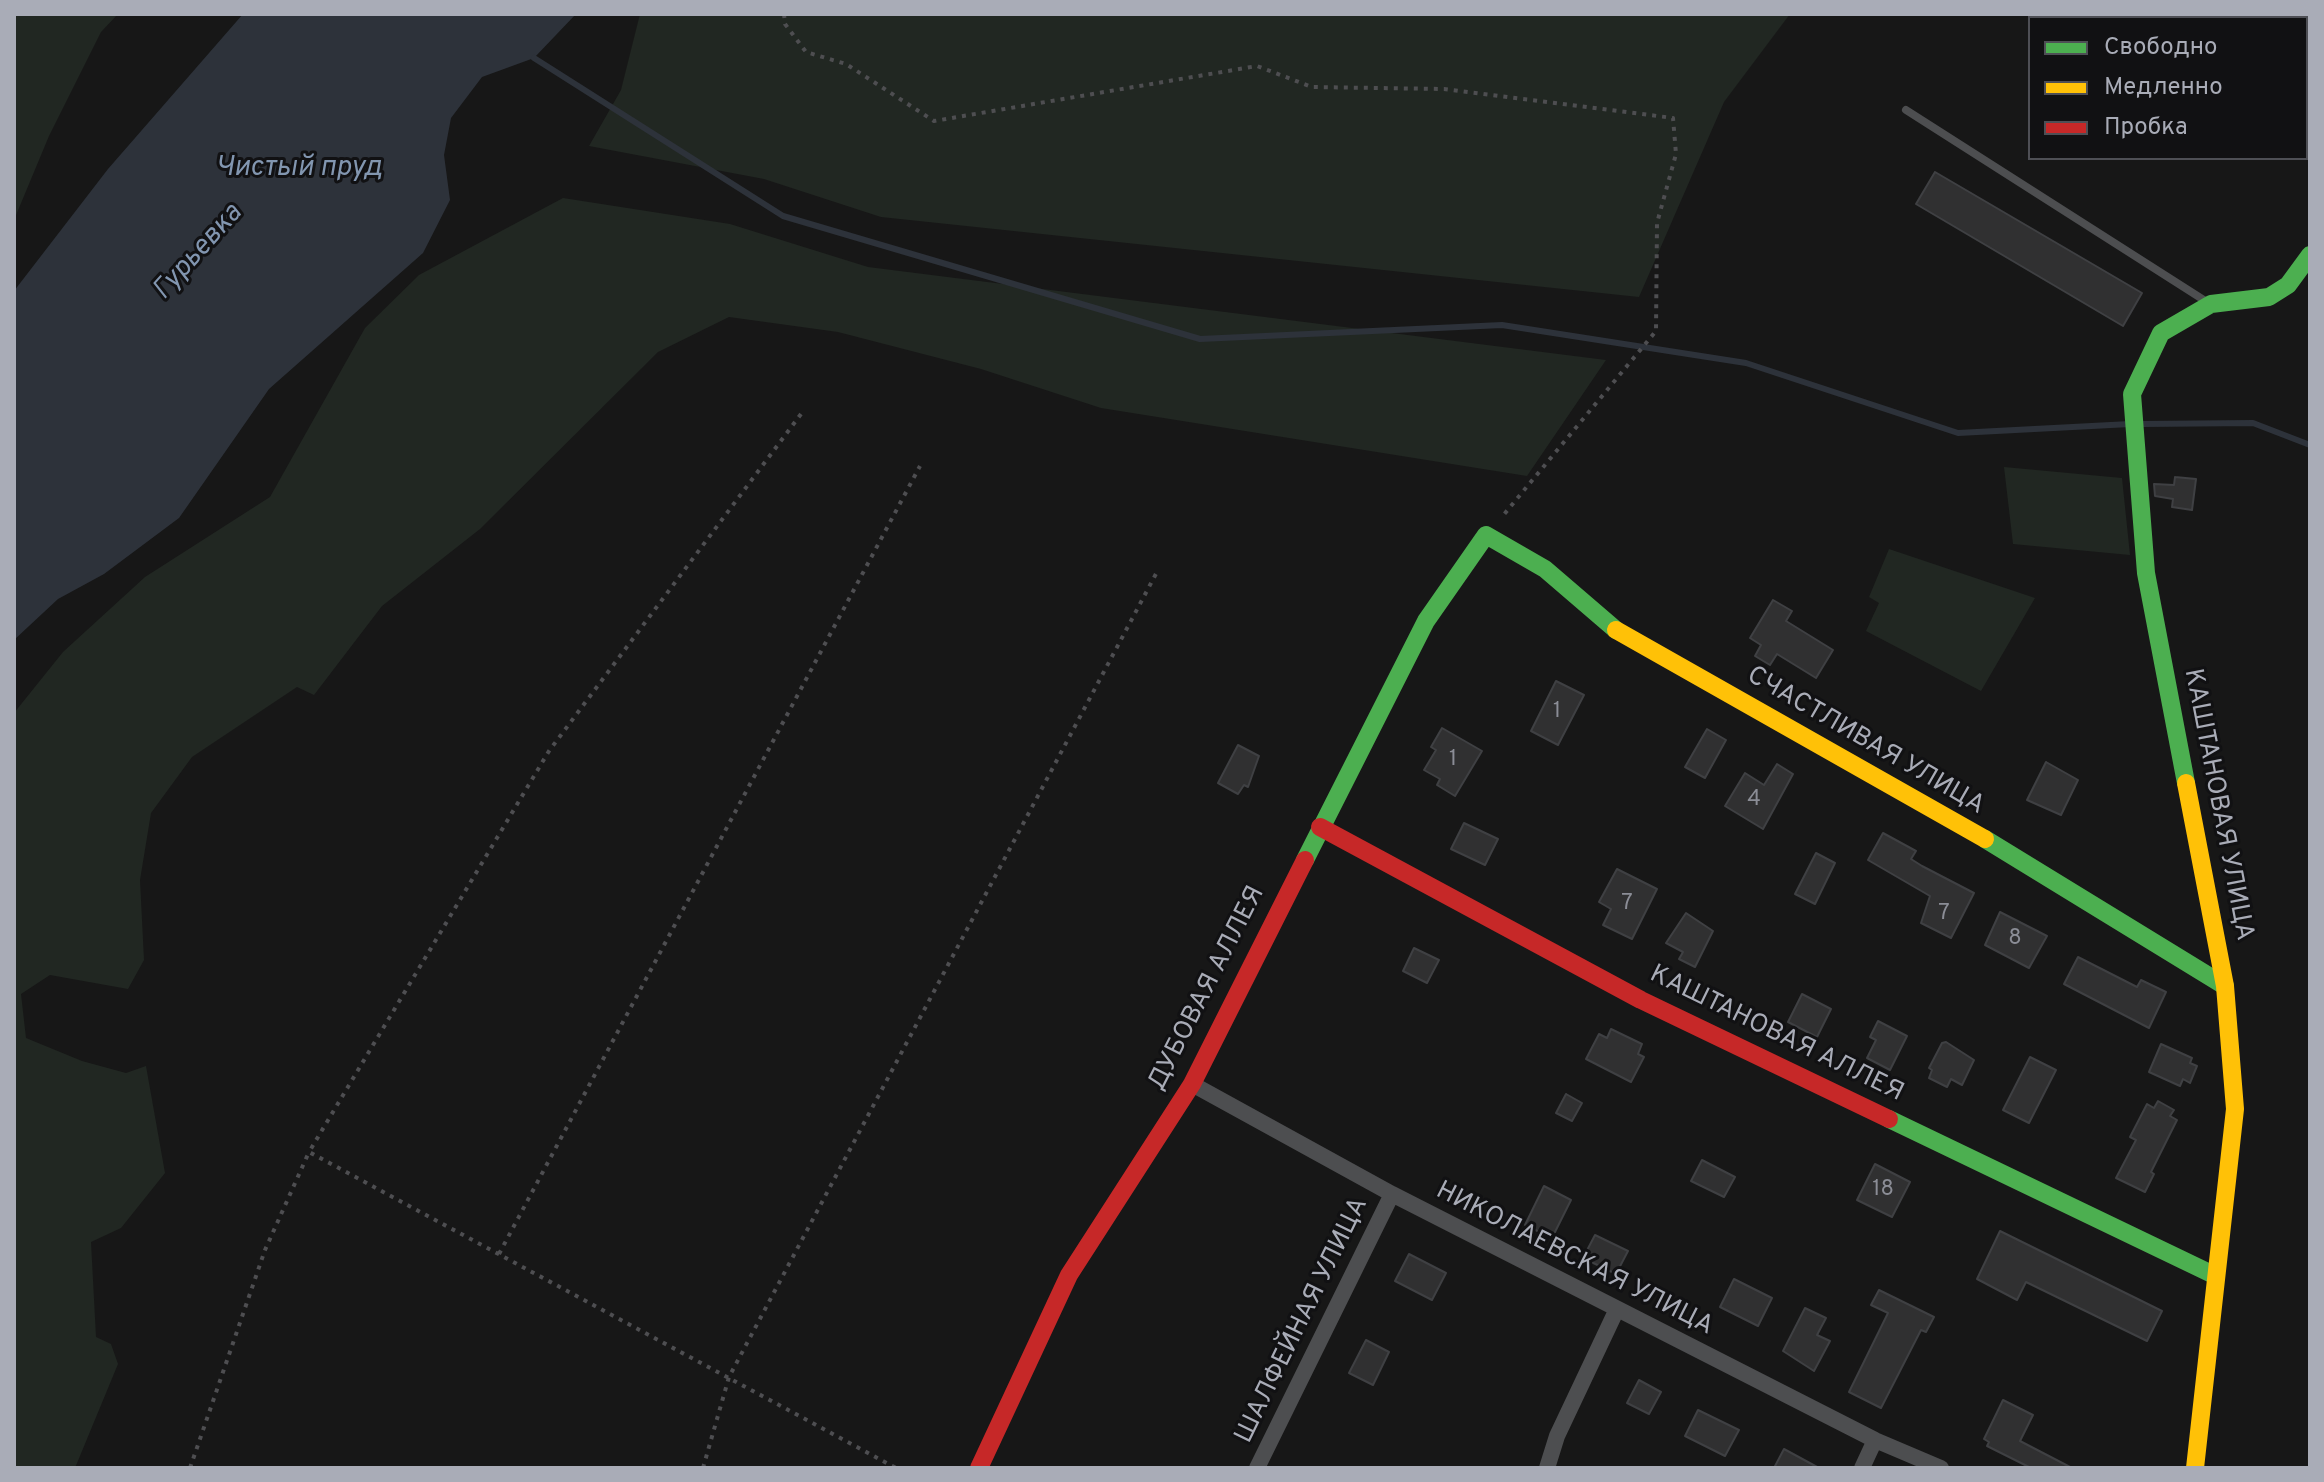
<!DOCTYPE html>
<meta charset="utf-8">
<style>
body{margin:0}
#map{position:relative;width:2324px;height:1482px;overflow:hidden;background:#171717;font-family:Overpass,sans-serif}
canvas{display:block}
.frame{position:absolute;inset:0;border:16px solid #a9acb7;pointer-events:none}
.legend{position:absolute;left:2028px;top:16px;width:280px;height:144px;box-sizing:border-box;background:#111113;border:2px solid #4e4f55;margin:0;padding:10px 14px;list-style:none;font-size:24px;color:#a9acb7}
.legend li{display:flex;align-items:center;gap:16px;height:40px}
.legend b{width:40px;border:2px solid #4e4f55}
</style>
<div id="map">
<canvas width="2324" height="1482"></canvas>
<div class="frame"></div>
<ul class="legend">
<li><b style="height:10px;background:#4caf50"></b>Свободно</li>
<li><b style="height:10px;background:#ffc107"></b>Медленно</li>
<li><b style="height:10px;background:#c62828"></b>Пробка</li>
</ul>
</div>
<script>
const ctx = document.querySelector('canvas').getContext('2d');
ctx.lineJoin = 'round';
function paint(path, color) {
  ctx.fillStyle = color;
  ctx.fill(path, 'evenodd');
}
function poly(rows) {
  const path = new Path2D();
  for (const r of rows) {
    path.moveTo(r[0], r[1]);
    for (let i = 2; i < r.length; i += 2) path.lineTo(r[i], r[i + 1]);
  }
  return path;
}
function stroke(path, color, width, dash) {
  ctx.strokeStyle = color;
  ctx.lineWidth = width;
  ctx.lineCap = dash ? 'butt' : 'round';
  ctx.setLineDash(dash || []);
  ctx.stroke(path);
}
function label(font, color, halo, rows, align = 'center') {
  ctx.font = font + ' Overpass,sans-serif';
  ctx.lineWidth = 6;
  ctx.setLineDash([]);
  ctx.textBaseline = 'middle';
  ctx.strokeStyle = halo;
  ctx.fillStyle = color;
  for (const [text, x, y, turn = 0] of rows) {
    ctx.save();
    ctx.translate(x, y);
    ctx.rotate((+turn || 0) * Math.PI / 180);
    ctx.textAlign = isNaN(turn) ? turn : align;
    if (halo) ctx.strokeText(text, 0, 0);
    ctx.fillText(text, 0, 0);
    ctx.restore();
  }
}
paint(poly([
 [14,14,118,14,101,32,49,136,14,220],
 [640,14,1790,14,1724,102,1639,297,881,217,764,179,589,146,621,90],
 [563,198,730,224,868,267,1606,360,1527,476,1101,408,981,369,838,332,729,317,658,352,480,529,382,606,314,695,297,687,192,757,151,813,140,880,144,960,128,989,50,975,21,994,26,1038,82,1061,126,1073,146,1066,165,1173,121,1228,91,1242,96,1337,111,1344,118,1364,75,1468,14,1468,14,713,63,652,145,577,270,497,365,328,419,275],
 [2004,467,2122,478,2130,555,2013,544],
 [1889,549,2035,598,1981,691,1866,631,1879,603,1869,597]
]), '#212722');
paint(poly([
 [243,14,576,14,534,58,482,77,451,118,444,155,450,200,423,253,269,389,179,518,104,574,58,599,14,640,14,291,108,169]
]), '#2d323a');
stroke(poly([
 [534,58,783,216,1200,339,1502,325,1746,363,1958,433,2130,424],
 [2142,424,2253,423,2310,445]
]), '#2d323a', 6);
const building = poly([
 [1935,172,2142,293,2123,326,1916,204,1935,172],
 [2175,477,2196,479,2192,510,2172,507,2173,499,2155,496,2154,484,2174,485,2175,477],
 [1773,600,1792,611,1786,621,1833,650,1816,678,1777,654,1770,665,1755,656,1761,645,1750,638,1773,600],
 [1556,681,1584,695,1558,745,1531,731,1556,681],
 [1442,728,1482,751,1455,796,1437,785,1440,779,1424,770,1436,750,1431,747,1442,728],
 [1707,729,1726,740,1705,778,1685,767,1707,729],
 [1238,745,1259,756,1248,787,1244,785,1238,794,1218,783,1238,745],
 [2046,762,2078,780,2061,815,2027,800,2046,762],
 [1777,764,1793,774,1763,829,1725,806,1745,773,1764,785,1777,764],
 [1464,823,1498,839,1485,865,1451,849,1464,823],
 [1883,833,1916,851,1911,859,1922,866,1974,893,1951,938,1921,923,1930,896,1868,860,1883,833],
 [1816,853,1835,863,1815,904,1795,894,1816,853],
 [1617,869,1657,889,1632,939,1603,925,1611,909,1599,902,1617,869],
 [2000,912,2047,936,2029,968,1985,945,2000,912],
 [1686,913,1713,931,1695,967,1679,959,1683,952,1666,943,1686,913],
 [1414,948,1439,960,1427,983,1403,971,1414,948],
 [2078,957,2137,987,2141,980,2166,992,2149,1028,2064,984,2078,957],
 [1802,994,1831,1009,1817,1037,1788,1022,1802,994],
 [1878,1021,1907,1036,1890,1070,1867,1058,1876,1040,1870,1037,1878,1021],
 [1611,1029,1642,1044,1638,1054,1644,1057,1631,1082,1586,1059,1599,1034,1607,1038,1611,1029],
 [1946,1042,1974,1060,1962,1085,1951,1079,1947,1087,1929,1078,1932,1070,1929,1068,1942,1043,1946,1042],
 [2161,1044,2192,1058,2190,1063,2197,1066,2190,1083,2183,1079,2180,1086,2149,1072,2161,1044],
 [2030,1057,2056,1070,2029,1123,2003,1110,2030,1057],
 [1566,1094,1582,1103,1572,1121,1556,1113,1566,1094],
 [2158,1101,2174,1110,2170,1116,2177,1120,2151,1172,2154,1174,2145,1192,2116,1178,2136,1140,2130,1137,2147,1104,2154,1108,2158,1101],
 [1702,1160,1735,1177,1724,1197,1691,1181,1702,1160],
 [1875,1164,1910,1182,1892,1217,1857,1200,1875,1164],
 [1544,1186,1571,1200,1552,1238,1525,1225,1544,1186],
 [2000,1231,2162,1311,2147,1341,2026,1282,2017,1300,1977,1279,2000,1231],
 [1595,1235,1628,1251,1616,1274,1583,1258,1595,1235],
 [1409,1254,1446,1273,1432,1300,1395,1281,1409,1254],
 [1734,1279,1772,1298,1758,1326,1720,1307,1734,1279],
 [1879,1290,1934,1317,1926,1332,1921,1330,1881,1408,1849,1392,1888,1313,1871,1305,1879,1290],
 [1805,1308,1826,1318,1817,1335,1830,1341,1814,1371,1783,1351,1805,1308],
 [1366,1340,1389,1352,1373,1385,1349,1373,1366,1340],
 [1639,1380,1661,1392,1649,1414,1627,1403,1639,1380],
 [2003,1400,2033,1415,2020,1441,2072,1468,2031,1468,1987,1446,1989,1442,1984,1439,2003,1400],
 [1698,1410,1739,1430,1725,1456,1685,1436,1698,1410],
 [1784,1449,1819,1468,1774,1468,1784,1449]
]);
paint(building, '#303031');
stroke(building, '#3f4043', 2);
stroke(poly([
 [784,14,785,24,806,52,846,64,934,121,1257,66,1312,87,1444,89,1673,118,1676,154,1657,223,1656,331,1501,518],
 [801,414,549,751,309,1152,896,1468],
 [499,1254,920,466],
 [190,1468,265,1250,309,1152],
 [703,1468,729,1377,1158,570]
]), '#4e4e51', 4, [4, 6]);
stroke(poly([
 [1906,110,2207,302]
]), '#4d4e50', 8);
stroke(poly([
 [1192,1084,1392,1194,1875,1440,1941,1468],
 [1257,1468,1392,1194],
 [1547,1468,1557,1436,1617,1309],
 [1862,1468,1875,1440]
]), '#4d4e50', 16);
stroke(poly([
 [2186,783,2146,573,2132,394,2161,333,2211,304,2269,297,2288,285,2310,255],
 [1985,839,2225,986],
 [1305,860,1426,621,1486,535,1545,569,1616,630],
 [1889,1119,2216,1276]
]), '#4caf50', 18);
stroke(poly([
 [1616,630,1985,839],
 [2186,783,2225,986,2235,1109,2195,1468]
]), '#ffc107', 18);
stroke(poly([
 [1320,827,1641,1000,1889,1119],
 [979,1468,1069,1275,1192,1084,1305,860]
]), '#c62828', 18);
label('22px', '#8b8d96', null, [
 ["1",1557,713],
 ["1",1453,761],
 ["4",1754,801],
 ["7",1627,905],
 ["7",1944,915],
 ["8",2015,940],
 ["18",1883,1191]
]);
label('26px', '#a9acb7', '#111113', [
 ["СЧАСТЛИВАЯ УЛИЦА",1865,742,30],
 ["КАШТАНОВАЯ УЛИЦА",2217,805,79],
 ["ДУБОВАЯ АЛЛЕЯ",1208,989,-63],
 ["КАШТАНОВАЯ АЛЛЕЯ",1776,1035,26],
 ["НИКОЛАЕВСКАЯ УЛИЦА",1574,1260,27],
 ["ШАЛФЕЙНАЯ УЛИЦА",1303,1321,-64]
]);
label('italic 28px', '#8296b0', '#111113', [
 ["Чистый пруд",299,169],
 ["Гурьевка",199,253,-48]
]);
</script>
